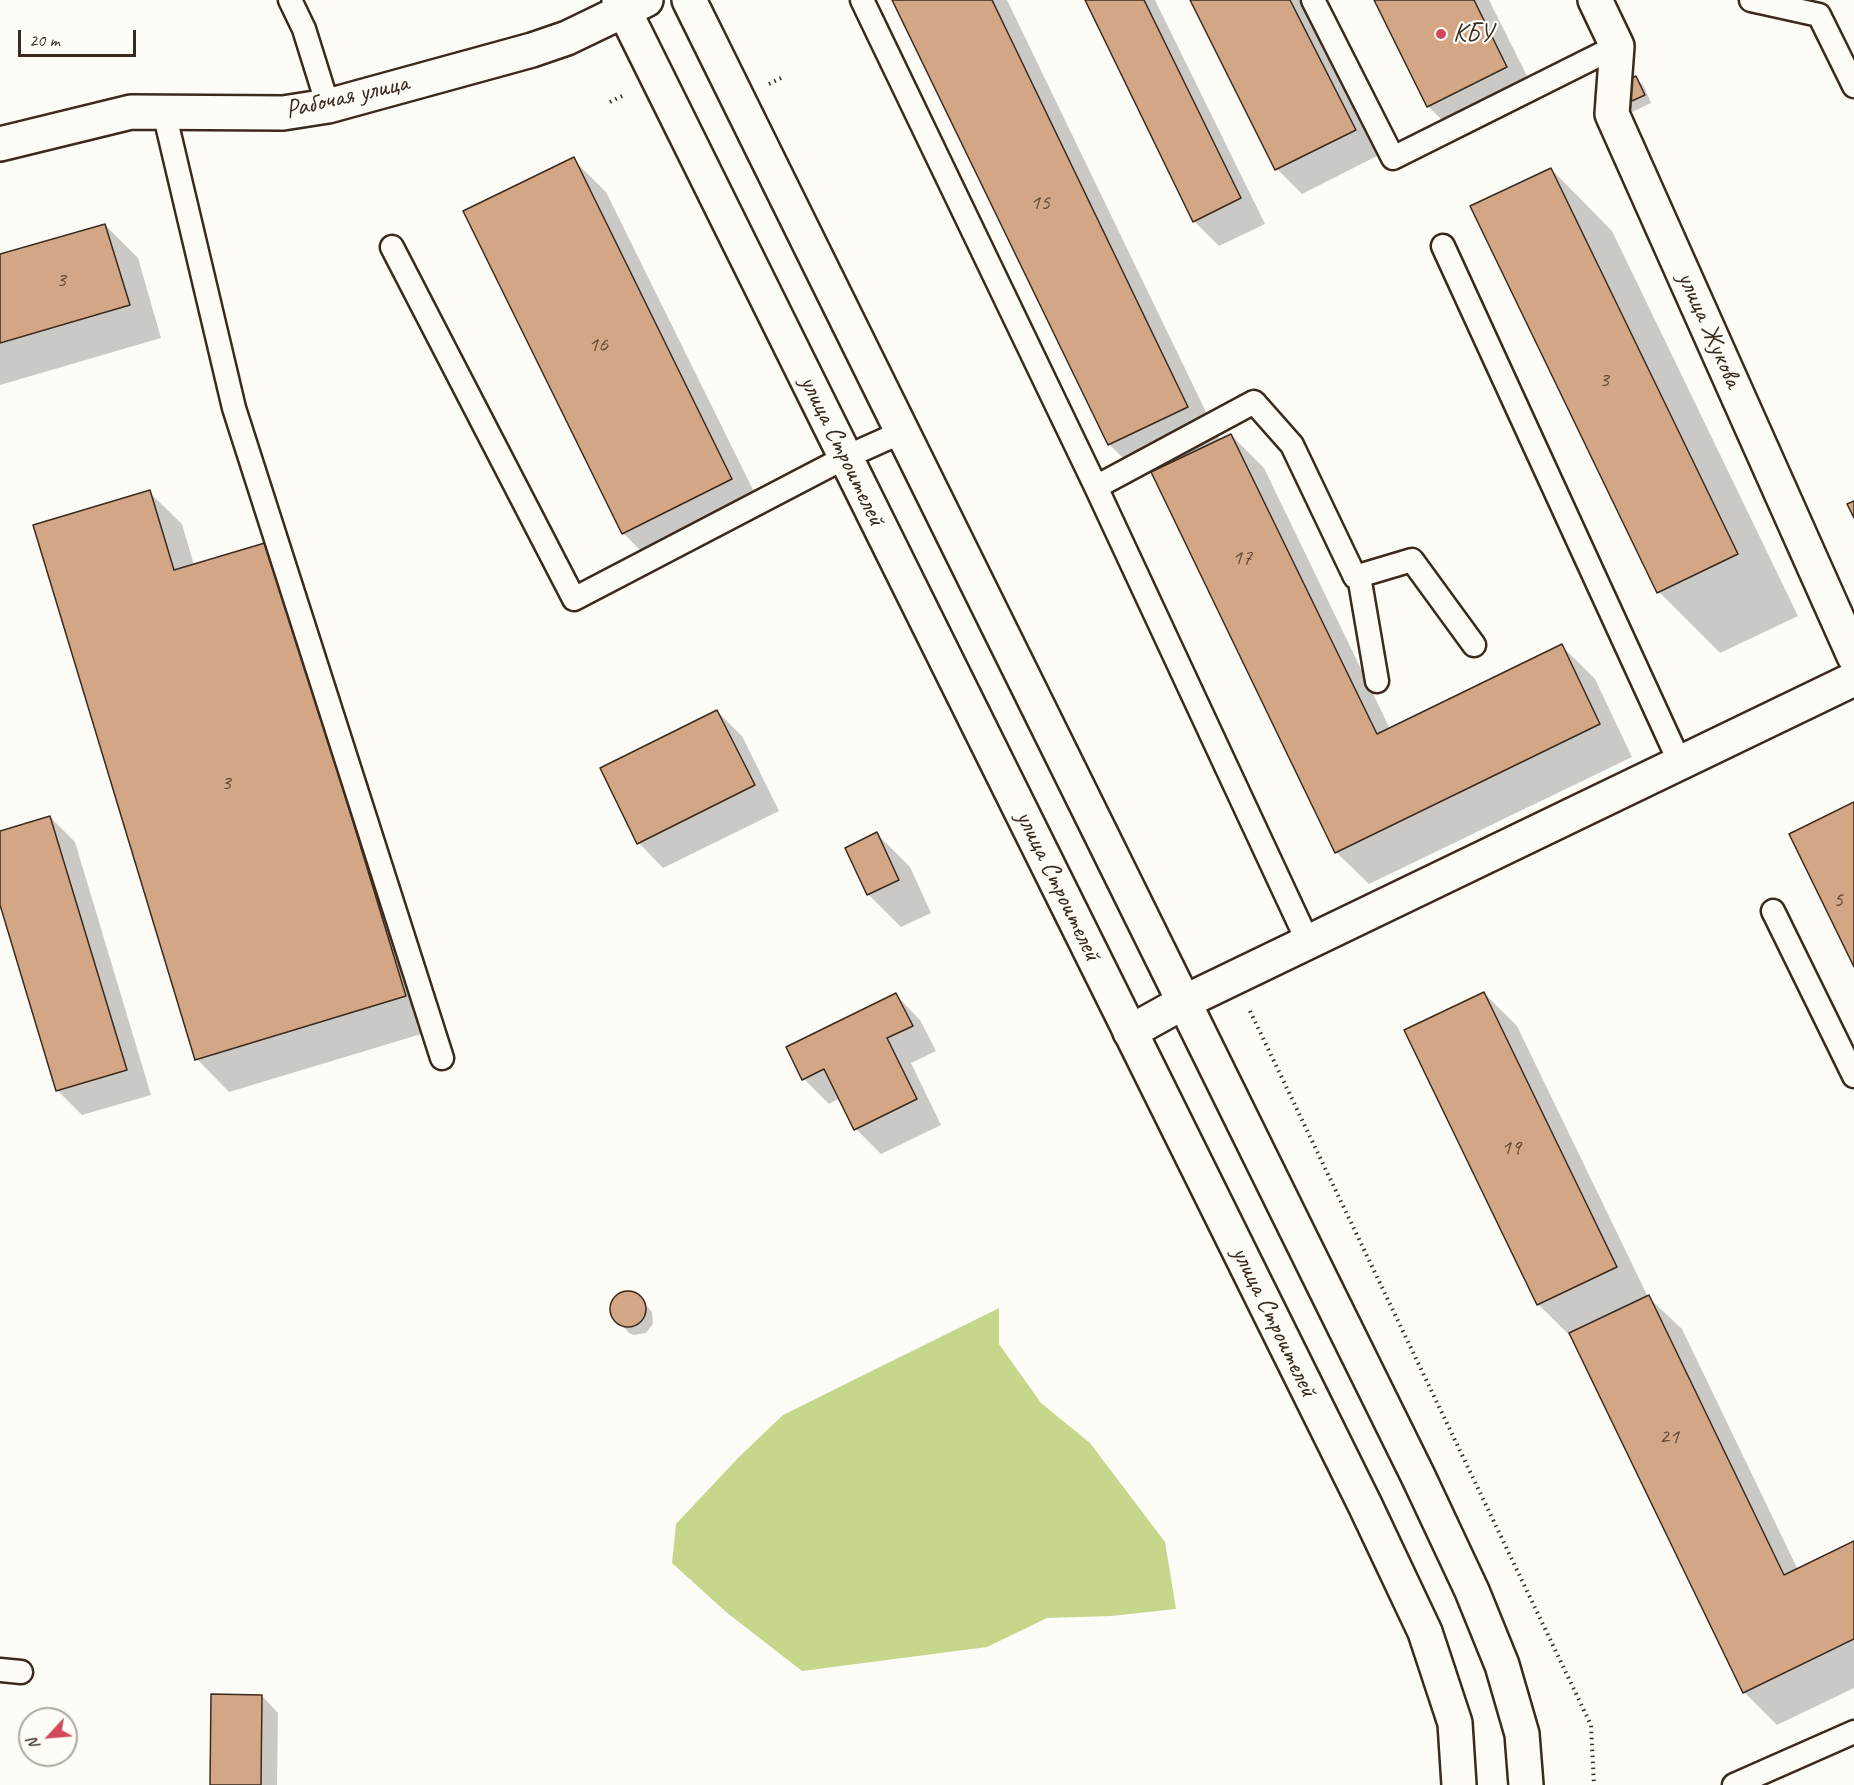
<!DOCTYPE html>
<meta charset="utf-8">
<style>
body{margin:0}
#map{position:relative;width:1854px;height:1785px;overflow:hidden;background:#fdfcf7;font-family:Caveat,sans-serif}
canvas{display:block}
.north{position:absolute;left:18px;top:1707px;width:60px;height:60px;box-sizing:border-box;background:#fdfcf7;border:2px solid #afa8a0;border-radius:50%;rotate:244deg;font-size:16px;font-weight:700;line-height:24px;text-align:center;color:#3b2a1e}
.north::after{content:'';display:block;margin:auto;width:21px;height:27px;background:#d1495b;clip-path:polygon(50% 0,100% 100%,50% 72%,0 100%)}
.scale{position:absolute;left:18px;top:30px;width:118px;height:27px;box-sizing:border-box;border:3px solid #3b2a1e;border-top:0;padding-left:8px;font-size:18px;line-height:21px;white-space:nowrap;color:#3b2a1e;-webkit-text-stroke:4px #fdfcf7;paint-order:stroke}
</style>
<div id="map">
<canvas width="1854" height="1785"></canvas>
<div class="north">N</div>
<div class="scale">20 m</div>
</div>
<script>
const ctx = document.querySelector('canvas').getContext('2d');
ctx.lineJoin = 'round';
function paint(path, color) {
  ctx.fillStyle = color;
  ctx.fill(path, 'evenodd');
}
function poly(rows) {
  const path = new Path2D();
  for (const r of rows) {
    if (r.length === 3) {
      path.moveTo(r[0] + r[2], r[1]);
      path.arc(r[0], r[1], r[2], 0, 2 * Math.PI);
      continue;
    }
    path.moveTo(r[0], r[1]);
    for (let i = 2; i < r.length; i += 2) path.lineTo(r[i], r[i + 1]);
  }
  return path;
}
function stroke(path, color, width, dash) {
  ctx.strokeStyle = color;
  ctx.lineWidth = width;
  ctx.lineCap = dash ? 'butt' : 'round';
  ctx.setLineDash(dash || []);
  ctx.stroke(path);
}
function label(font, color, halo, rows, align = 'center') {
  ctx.font = font + ' Caveat,sans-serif';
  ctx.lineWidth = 4.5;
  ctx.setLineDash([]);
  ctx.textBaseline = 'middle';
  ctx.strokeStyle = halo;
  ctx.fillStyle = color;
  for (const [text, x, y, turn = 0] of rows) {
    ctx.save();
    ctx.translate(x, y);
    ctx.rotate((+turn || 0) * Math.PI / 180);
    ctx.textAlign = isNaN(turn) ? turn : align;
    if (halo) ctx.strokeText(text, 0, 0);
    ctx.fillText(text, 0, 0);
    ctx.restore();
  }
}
paint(poly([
 [999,1308,999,1344,1041,1403,1090,1443,1165,1542,1176,1609,1111,1616,1047,1618,987,1647,802,1671,726,1612,672,1563,676,1524,739,1457,783,1415]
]), '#c6d78b');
paint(poly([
 [894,0,1007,0,1220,441,1231,435,1264,468,1390,729,1562,646,1595,679,1632,757,1369,884,1336,852,1153,472,1142,477,1109,444],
 [1087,0,1155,0,1265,224,1219,246,1194,221],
 [1192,0,1302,0,1379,155,1302,194,1277,169],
 [1376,0,1489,0,1539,100,1461,139,1428,106],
 [1636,78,1644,86,1651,103,1632,112,1624,104],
 [573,159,606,192,764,512,656,566,623,533],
 [1551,169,1612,231,1798,616,1720,653,1659,592],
 [105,225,138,258,161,338,0,385,0,256],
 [149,492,182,524,194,565,267,543,300,576,438,1029,229,1092,197,1059],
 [717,711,742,736,779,811,663,868,639,843],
 [50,817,75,842,151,1095,82,1115,57,1090,0,900,0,832],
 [877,834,910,867,931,913,901,927,868,894],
 [1484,993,1517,1026,1648,1297,1682,1329,1798,1570,1854,1543,1854,1688,1777,1725,1744,1692,1571,1337,1538,1304,1406,1031],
 [896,995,920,1020,936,1051,911,1063,941,1125,881,1154,856,1129,840,1098,829,1104,804,1079],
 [625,1293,637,1295,652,1312,653,1324,646,1333,634,1335,629,1333,613,1315,613,1304,616,1299],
 [262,1696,278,1713,277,1785,211,1785]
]), '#0003');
const building = poly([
 [892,0,992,0,1188,407,1108,445,892,0],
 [1085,0,1144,0,1241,198,1193,222,1085,0],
 [1190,0,1290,0,1356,130,1275,170,1190,0],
 [1374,0,1474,0,1507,67,1427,107,1374,0],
 [1636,76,1645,95,1623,105,1615,86,1636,76],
 [574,157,732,479,622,534,463,211,574,157],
 [1551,168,1738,554,1657,593,1470,206,1551,168],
 [105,224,130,305,0,343,0,254,105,224],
 [1231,434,1377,734,1562,644,1600,724,1335,853,1151,472,1231,434],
 [150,490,174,570,268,542,406,996,195,1060,33,525,150,490],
 [1854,501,1854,518,1847,504,1854,501],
 [717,710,755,785,637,844,600,768,717,710],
 [1854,802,1854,967,1789,834,1854,802],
 [50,816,127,1070,56,1091,0,905,0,831,50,816],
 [877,832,899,880,867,895,845,848,877,832],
 [1484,992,1617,1267,1537,1305,1404,1030,1484,992],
 [896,993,913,1026,887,1038,917,1099,854,1130,824,1069,802,1080,786,1047,896,993],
 [628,1309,18],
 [1649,1295,1784,1575,1854,1541,1854,1639,1743,1693,1569,1333,1649,1295],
 [211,1694,262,1695,261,1785,210,1785,211,1694]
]);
paint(building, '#d3a785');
stroke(building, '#3b2a1e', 1.5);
const service = poly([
 [290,0,304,29,328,106],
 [862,0,1096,487,1308,942],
 [1313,0,1393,158,1617,46],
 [1751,0,1819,15,1854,86],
 [164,112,234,408,442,1058],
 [1443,246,1680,763],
 [392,247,574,599,846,457,902,432],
 [1096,487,1254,402,1292,445,1355,577,1412,560,1474,645],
 [1359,576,1377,681],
 [1773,911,1854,1076],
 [0,1670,21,1672],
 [1734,1785,1854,1732]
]);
const minor = poly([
 [1595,0,1617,46,1612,114,1854,656],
 [1130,1032,1184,1002,1854,679]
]);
const tertiary = poly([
 [619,0,1365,1505,1425,1632,1455,1723,1459,1785],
 [689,0,1418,1476,1472,1591,1502,1665,1522,1734,1526,1785],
 [0,144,131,112,283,113,328,106,532,50,567,38,646,0]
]);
stroke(service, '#3b2a1e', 27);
stroke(minor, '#3b2a1e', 38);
stroke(tertiary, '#3b2a1e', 38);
stroke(poly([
 [769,84,785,76],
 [610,102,624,95],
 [1250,1011,1591,1725,1594,1785]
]), '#3b2a1e', 4, [1.5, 4.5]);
stroke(service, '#fdfcf7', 22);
stroke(minor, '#fdfcf7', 33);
stroke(tertiary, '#fdfcf7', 33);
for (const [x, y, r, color] of [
 [1441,34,6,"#d1495b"]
]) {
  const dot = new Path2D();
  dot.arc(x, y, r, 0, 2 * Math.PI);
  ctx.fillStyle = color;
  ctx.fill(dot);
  stroke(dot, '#fdfcf7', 2);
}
label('22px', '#614938', null, [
 ["15",1040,203],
 ["3",61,280],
 ["16",598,345],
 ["3",1604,380],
 ["17",1242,558],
 ["3",226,783],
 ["5",1838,900],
 ["19",1511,1148],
 ["21",1669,1437]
]);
label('26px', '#3b2a1e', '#fdfcf7', [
 ["КБУ",1453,34]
], 'left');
label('26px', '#3b2a1e', '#fdfcf7', [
 ["Рабочая улица",347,97,-13],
 ["улица Жукова",1709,330,66],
 ["улица Строителей",842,451,64],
 ["улица Строителей",1058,886,64],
 ["улица Строителей",1274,1322,64]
]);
</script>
